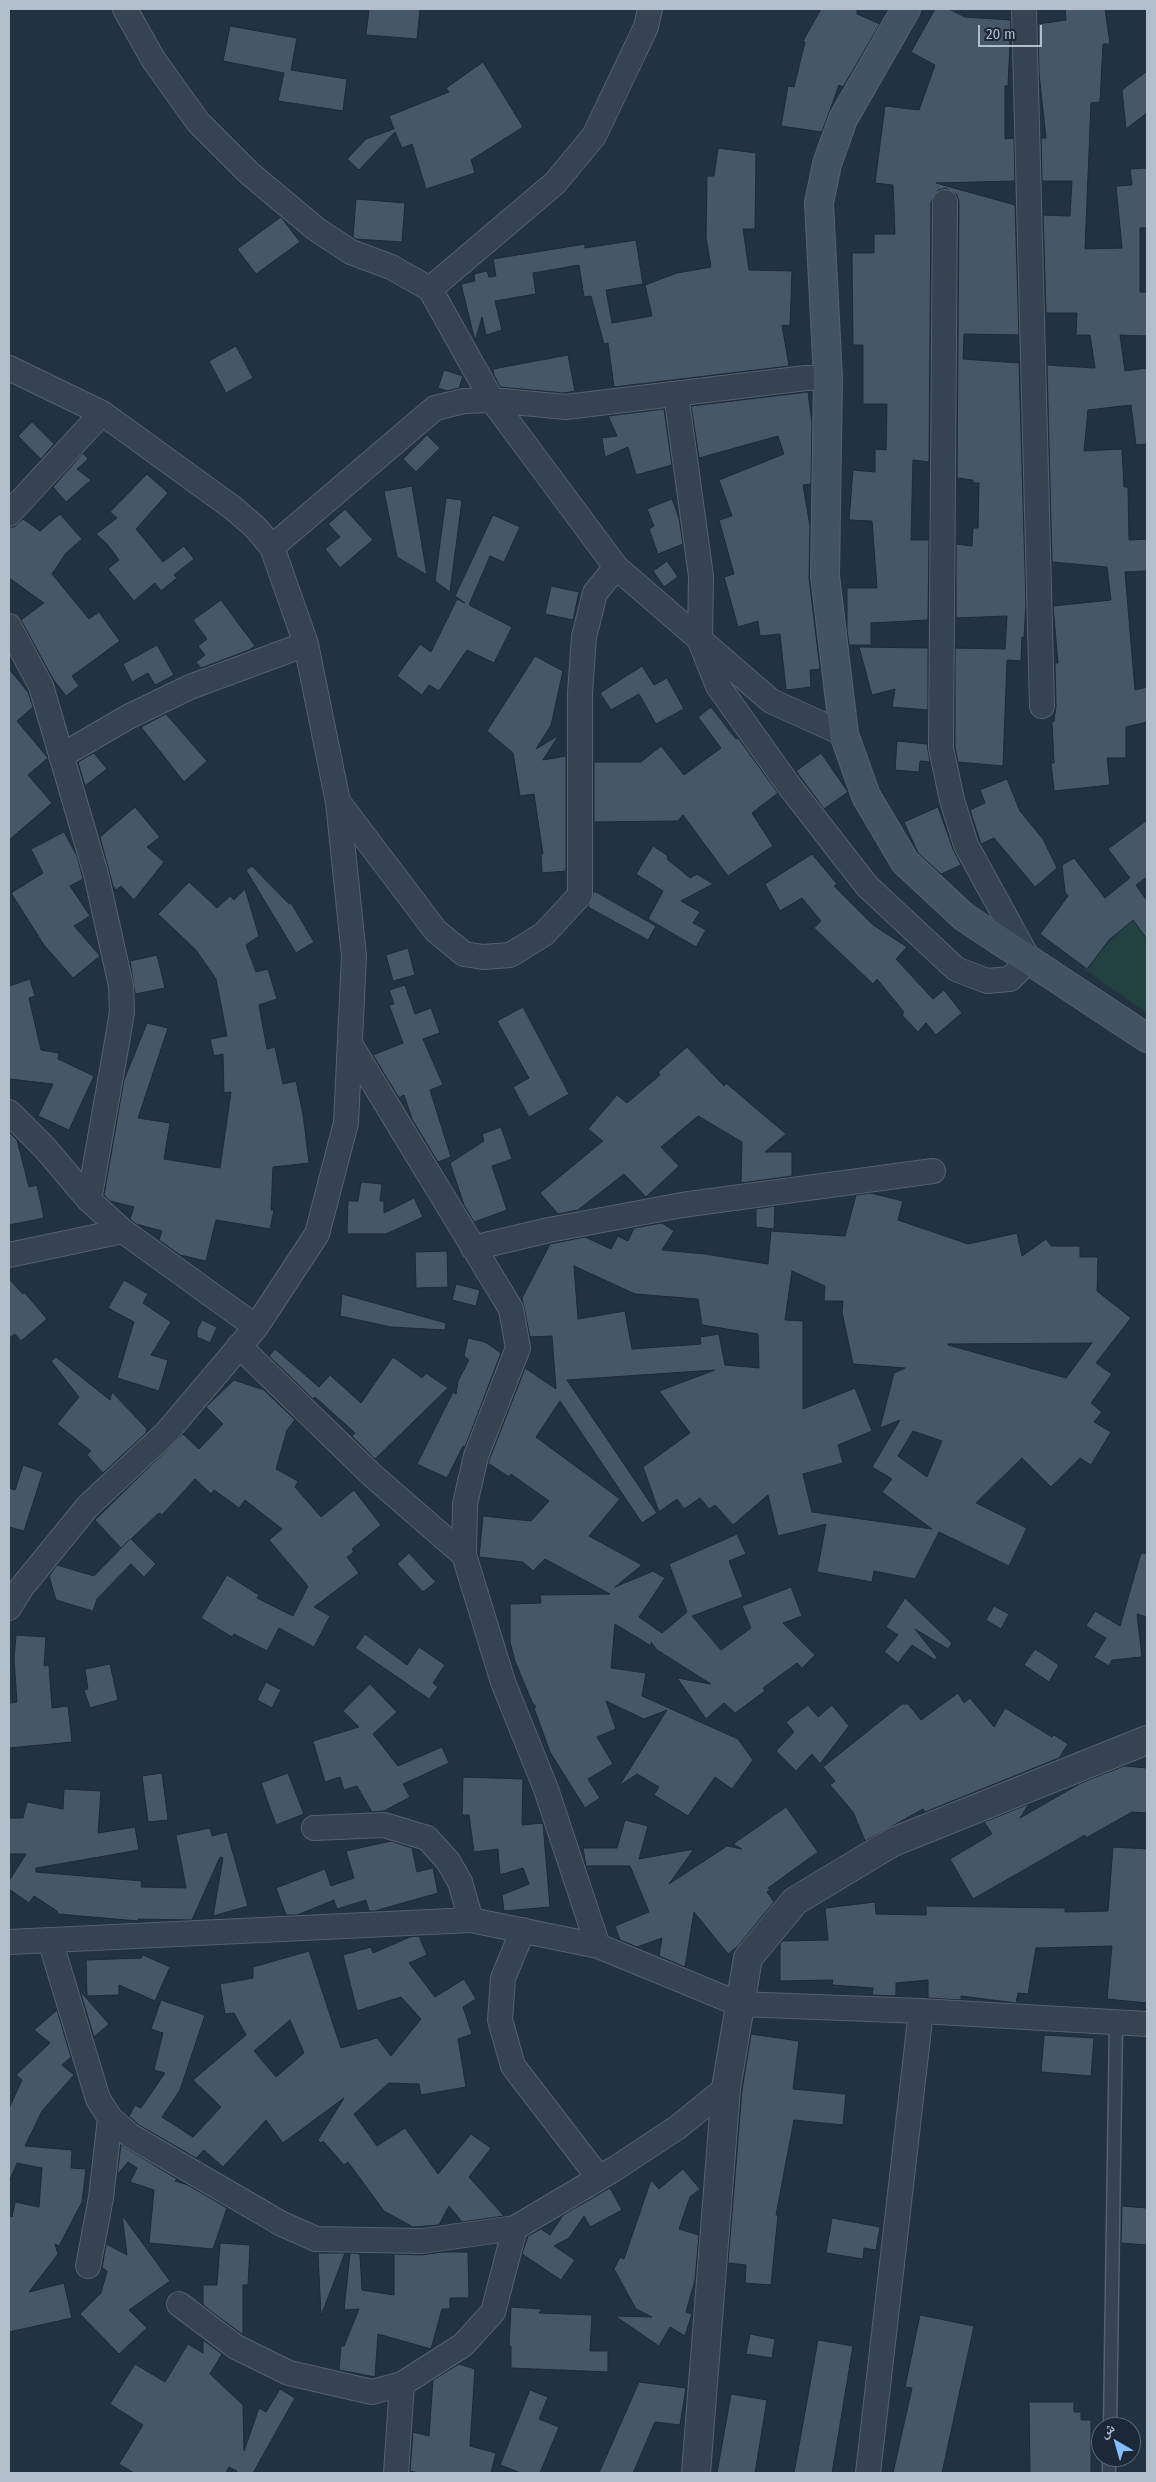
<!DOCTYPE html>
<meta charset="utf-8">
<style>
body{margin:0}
#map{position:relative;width:1156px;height:2482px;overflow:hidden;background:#223240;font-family:"Fira Sans Condensed","Noto Naskh Arabic",sans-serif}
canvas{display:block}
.frame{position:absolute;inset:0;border:10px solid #b3becb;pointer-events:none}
.north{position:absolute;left:1091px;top:2417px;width:50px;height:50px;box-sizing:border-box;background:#1c2835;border:1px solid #586471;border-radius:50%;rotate:322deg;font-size:14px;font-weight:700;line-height:20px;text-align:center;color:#b3becb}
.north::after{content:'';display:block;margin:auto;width:18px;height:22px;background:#84bfff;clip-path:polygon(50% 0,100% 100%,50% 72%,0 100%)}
.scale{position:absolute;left:978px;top:25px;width:64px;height:22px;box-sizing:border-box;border:2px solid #b3becb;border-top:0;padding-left:6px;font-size:15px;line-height:18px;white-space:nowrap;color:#b3becb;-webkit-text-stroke:4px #1c2835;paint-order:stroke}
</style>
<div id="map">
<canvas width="1156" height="2482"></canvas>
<div class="frame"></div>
<div class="north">ش</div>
<div class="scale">20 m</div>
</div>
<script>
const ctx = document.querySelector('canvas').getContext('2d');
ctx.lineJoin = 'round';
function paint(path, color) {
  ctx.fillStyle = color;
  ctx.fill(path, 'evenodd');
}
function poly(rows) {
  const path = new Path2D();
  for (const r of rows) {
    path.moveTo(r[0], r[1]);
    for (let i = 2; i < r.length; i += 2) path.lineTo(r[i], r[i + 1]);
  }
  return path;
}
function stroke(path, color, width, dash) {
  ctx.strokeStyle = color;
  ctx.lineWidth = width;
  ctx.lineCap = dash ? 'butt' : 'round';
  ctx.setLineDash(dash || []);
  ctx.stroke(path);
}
paint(poly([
 [1147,902,1147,1013,1084,969]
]), '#244141');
const building = poly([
 [369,9,420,9,417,39,366,35,369,9],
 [821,9,857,9,857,14,880,24,843,87,839,85,822,132,781,126,788,86,794,87,805,42,803,41,821,9],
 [935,9,949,9,965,17,1011,20,1008,86,1005,86,1005,139,1014,138,1015,181,936,183,1015,205,1019,335,964,334,963,359,1019,363,1026,604,1024,638,1022,637,1021,661,1007,660,1003,766,958,762,955,747,955,648,1005,649,1007,616,956,618,956,544,972,546,973,528,978,528,979,483,973,483,973,480,957,478,959,202,957,195,946,188,938,190,931,202,929,462,913,460,911,540,929,540,928,620,871,623,871,645,849,645,847,630,847,588,877,588,872,521,849,520,853,470,875,472,875,449,886,450,887,404,863,404,863,345,853,345,852,253,874,253,874,234,895,234,893,185,875,183,885,106,919,110,935,65,911,52,935,9],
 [1065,9,1105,9,1110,44,1103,44,1100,102,1091,103,1085,249,1122,248,1116,186,1132,185,1130,169,1147,168,1147,228,1140,228,1140,292,1147,292,1147,336,1120,335,1125,371,1147,368,1147,444,1136,445,1131,405,1088,410,1084,451,1122,449,1124,487,1128,487,1129,540,1147,539,1147,571,1125,572,1135,690,1147,687,1147,722,1126,727,1126,758,1107,758,1110,785,1054,791,1051,763,1054,763,1052,722,1054,721,1056,706,1055,663,1058,663,1053,606,1111,600,1107,567,1052,562,1047,365,1095,368,1090,335,1076,335,1077,313,1046,313,1043,215,1070,216,1072,181,1042,181,1041,138,1046,138,1039,73,1038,24,1066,20,1065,9],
 [230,26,297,38,291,70,347,79,343,111,278,101,284,73,223,61,230,26],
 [483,62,523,127,471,160,475,173,426,189,412,144,402,148,395,132,359,170,347,159,366,139,394,129,389,116,449,92,446,88,483,62],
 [1147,71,1147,113,1126,129,1122,90,1147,71],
 [718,148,756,153,755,229,743,229,749,270,792,271,790,326,782,325,789,366,614,387,608,343,604,344,591,296,584,297,579,265,533,273,536,294,495,301,502,330,486,335,482,317,475,341,461,284,475,281,474,274,487,271,489,277,496,276,493,259,585,244,585,248,636,240,643,284,606,290,612,323,652,316,645,285,677,273,711,267,706,237,707,176,714,176,718,148],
 [356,199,405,203,402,242,356,239,353,237,356,199],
 [281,217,300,242,256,274,237,249,281,217],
 [236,346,253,378,226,393,209,361,236,346],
 [568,355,575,391,564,393,500,387,494,375,493,369,568,355],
 [444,370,463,376,459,388,447,391,438,388,444,370],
 [808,392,812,423,811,484,803,485,810,526,809,578,820,669,810,670,811,687,786,690,780,634,760,636,758,621,738,627,724,577,734,574,719,520,732,516,719,480,784,454,778,436,699,458,691,406,808,392],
 [664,409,672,465,636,475,628,447,605,457,602,438,617,436,608,416,664,409],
 [32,422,54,444,41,459,18,436,32,422],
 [427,435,440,448,416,472,403,459,427,435],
 [83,453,88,459,77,469,91,480,66,502,53,487,83,453],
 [147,474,168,493,136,529,163,562,184,546,194,559,174,575,177,578,161,591,155,583,134,601,108,569,119,560,107,544,96,534,117,518,110,512,147,474],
 [412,486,427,575,397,557,384,491,412,486],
 [446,498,462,500,450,592,435,581,446,498],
 [672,499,679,518,683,544,658,554,649,529,654,526,647,509,672,499],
 [345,509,373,540,340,568,325,549,340,537,328,524,345,509],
 [60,514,82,539,66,553,52,574,89,619,99,612,120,641,72,676,79,686,66,696,53,679,21,620,44,603,9,578,9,527,14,527,23,519,40,531,60,514],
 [493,515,520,527,504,562,490,556,469,605,512,627,494,663,467,650,439,691,429,685,422,695,397,676,420,644,431,652,457,599,465,603,455,596,493,515],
 [667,561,678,577,664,587,653,571,667,561],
 [551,586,579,592,573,620,545,614,551,586],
 [221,600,255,646,249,650,201,668,196,662,205,655,198,646,207,639,193,620,221,600],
 [157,645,174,675,155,685,148,673,132,682,123,664,157,645],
 [859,647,928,648,928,710,892,707,895,689,872,695,859,647],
 [535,656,563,671,551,725,536,749,559,735,543,760,566,756,566,871,542,873,541,854,543,854,534,794,520,796,513,753,487,731,535,656],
 [642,666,654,685,667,678,684,709,656,724,639,694,611,710,600,693,642,666],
 [9,669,28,692,33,707,17,721,48,758,28,775,52,803,9,840,9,669],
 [711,707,736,739,738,738,778,793,752,813,773,846,728,876,683,815,678,821,594,822,594,762,641,762,661,746,684,775,721,748,698,717,711,707],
 [166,714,207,761,184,782,141,727,166,714],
 [897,741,927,744,930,762,920,761,919,772,895,770,897,741],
 [94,753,107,769,85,786,78,762,94,753],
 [821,753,848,792,824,809,796,771,821,753],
 [1007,779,1020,811,1043,839,1057,868,1035,887,994,838,981,844,970,810,985,803,980,790,1007,779],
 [135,807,160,837,147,847,164,862,134,900,121,886,116,890,113,886,100,837,135,807],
 [938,807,953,849,961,865,941,874,918,853,904,822,938,807],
 [1147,820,1147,877,1136,885,1147,901,1147,939,1133,920,1109,940,1087,969,1040,934,1068,896,1065,892,1062,865,1074,858,1105,898,1130,878,1108,849,1147,820],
 [64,832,77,856,83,879,70,886,90,916,74,926,100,956,73,978,44,945,11,893,43,873,31,849,64,832],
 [653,846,668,856,667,859,690,878,697,874,713,884,681,901,700,912,693,923,706,930,696,947,648,919,663,891,636,874,653,846],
 [812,854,837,884,834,886,873,925,907,947,896,959,933,999,944,990,962,1013,936,1035,926,1023,918,1032,902,1015,904,1012,877,979,873,984,814,928,821,921,802,898,780,911,765,884,812,854],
 [252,866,289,904,291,903,314,942,296,953,246,870,252,866],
 [189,882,217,908,230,896,234,900,245,889,259,936,246,945,256,972,268,969,277,999,259,1005,267,1049,275,1047,283,1084,296,1081,303,1114,309,1163,273,1167,271,1210,274,1210,270,1229,216,1220,206,1261,180,1255,159,1240,162,1231,136,1224,130,1219,134,1207,110,1201,104,1195,124,1080,147,1023,168,1028,138,1118,170,1123,164,1159,220,1168,231,1092,224,1093,223,1054,214,1056,210,1039,227,1036,216,979,196,950,158,914,189,882],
 [594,891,656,926,648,940,588,907,594,891],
 [408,948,415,975,393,981,386,955,408,948],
 [157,955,165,988,135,994,130,961,157,955],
 [30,979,35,996,29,998,41,1050,59,1053,58,1059,94,1076,69,1130,38,1116,53,1084,9,1079,9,986,30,979],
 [405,985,415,1014,431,1008,440,1033,423,1039,443,1085,430,1090,451,1157,438,1162,412,1119,404,1095,399,1098,373,1055,403,1043,389,1005,394,1004,389,990,405,985],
 [523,1007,569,1094,529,1117,513,1087,529,1078,497,1021,523,1007],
 [687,1047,724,1086,726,1083,786,1134,765,1152,792,1152,792,1176,741,1183,742,1142,698,1116,661,1147,679,1166,646,1197,624,1174,578,1210,558,1214,540,1193,603,1141,588,1129,617,1095,627,1103,660,1075,658,1072,687,1047],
 [501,1127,512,1159,492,1166,507,1210,474,1222,464,1205,450,1163,484,1141,482,1134,501,1127],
 [9,1132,17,1140,29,1187,37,1185,44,1218,9,1225,9,1132],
 [361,1182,382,1184,380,1201,384,1201,384,1213,414,1198,423,1217,386,1234,347,1234,348,1201,358,1201,361,1182],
 [871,1193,903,1201,898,1220,968,1244,1017,1233,1022,1256,1046,1239,1051,1246,1080,1246,1080,1257,1098,1257,1097,1291,1131,1318,1096,1363,1112,1374,1091,1403,1102,1412,1094,1422,1111,1432,1091,1465,1080,1458,1051,1487,1022,1458,976,1503,1027,1528,1009,1566,939,1532,915,1579,874,1571,872,1582,817,1572,826,1524,778,1536,768,1495,733,1525,715,1505,709,1509,700,1498,684,1509,677,1499,659,1512,643,1467,690,1433,659,1391,715,1370,567,1380,657,1513,642,1523,560,1401,536,1437,620,1499,589,1536,642,1565,615,1587,653,1571,665,1578,639,1617,662,1633,687,1612,669,1564,737,1534,746,1554,729,1561,743,1597,692,1616,721,1650,751,1628,742,1606,791,1587,802,1616,783,1623,815,1655,802,1668,797,1663,763,1688,765,1691,735,1713,724,1703,706,1719,677,1678,711,1684,657,1650,651,1642,651,1646,615,1624,611,1668,646,1673,642,1696,738,1739,753,1760,732,1789,715,1777,688,1816,654,1795,659,1787,637,1774,619,1786,667,1710,644,1719,606,1701,616,1729,597,1737,613,1764,588,1779,600,1798,585,1808,550,1752,534,1708,536,1707,532,1702,515,1661,510,1642,510,1604,541,1603,540,1595,610,1594,545,1559,533,1571,523,1562,479,1557,483,1516,531,1521,549,1501,511,1474,509,1477,488,1463,525,1368,556,1389,552,1336,530,1337,522,1298,550,1244,585,1237,611,1249,618,1236,628,1241,634,1228,662,1223,674,1231,662,1250,705,1254,768,1264,771,1231,845,1236,856,1195,871,1193],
 [574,1266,635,1294,698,1299,702,1325,758,1334,759,1368,725,1365,719,1334,700,1337,701,1344,632,1349,625,1311,578,1319,574,1266],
 [792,1271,825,1286,824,1301,843,1301,842,1312,853,1364,905,1368,894,1373,880,1428,900,1420,872,1467,892,1479,882,1492,932,1529,812,1512,803,1474,843,1463,838,1445,872,1431,855,1388,803,1409,803,1321,785,1320,792,1271],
 [1092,1343,1066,1378,948,1345,948,1344,1092,1343],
 [913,1431,942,1441,927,1477,898,1456,913,1431],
 [775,1206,774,1229,756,1227,756,1209,775,1206],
 [447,1251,448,1287,416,1288,415,1252,447,1251],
 [9,1279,23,1294,24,1292,47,1319,21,1341,15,1334,9,1338,9,1279],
 [124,1280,148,1294,143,1303,171,1322,151,1355,168,1360,159,1391,117,1378,134,1322,108,1308,124,1280],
 [456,1284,480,1290,476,1306,452,1300,456,1284],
 [342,1294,446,1323,445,1330,391,1327,340,1316,342,1294],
 [202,1320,217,1327,210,1343,197,1337,197,1330,202,1320],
 [468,1338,485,1342,501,1353,465,1447,463,1446,447,1478,417,1464,453,1392,456,1394,458,1381,469,1360,464,1356,468,1338],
 [275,1349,319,1387,330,1375,361,1403,393,1357,422,1378,426,1373,448,1388,375,1459,352,1436,355,1433,315,1397,313,1399,269,1356,275,1349],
 [56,1357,110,1400,112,1392,147,1429,146,1433,103,1473,87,1455,91,1451,57,1424,79,1397,51,1361,56,1357],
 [234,1380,264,1390,295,1420,287,1430,276,1469,298,1481,295,1487,321,1517,354,1490,381,1525,352,1549,354,1552,347,1557,359,1573,314,1607,330,1616,314,1647,279,1628,267,1651,234,1634,232,1637,201,1618,227,1575,259,1595,257,1598,293,1616,308,1586,269,1540,282,1529,245,1500,239,1508,214,1490,211,1494,195,1479,162,1515,159,1513,131,1539,156,1564,144,1577,131,1564,97,1599,93,1611,56,1600,49,1576,57,1565,94,1576,130,1539,121,1548,95,1520,183,1434,199,1449,223,1424,206,1407,234,1380],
 [23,1465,43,1472,24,1531,9,1527,9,1488,15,1490,23,1465],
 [409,1553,436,1582,423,1592,397,1564,409,1553],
 [1141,1553,1147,1554,1147,1617,1137,1614,1142,1657,1112,1660,1109,1666,1094,1657,1106,1638,1086,1626,1095,1611,1120,1626,1141,1553],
 [905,1598,952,1643,948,1649,915,1629,937,1657,935,1660,912,1645,898,1663,884,1652,898,1635,886,1627,905,1598],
 [994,1606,1009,1614,1001,1629,986,1620,994,1606],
 [365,1634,407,1665,419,1647,445,1665,433,1683,438,1687,429,1699,355,1648,365,1634],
 [16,1635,46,1637,44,1666,49,1665,52,1708,68,1706,72,1742,9,1748,9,1703,17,1702,14,1659,16,1635],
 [1035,1649,1059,1665,1049,1682,1024,1665,1035,1649],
 [110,1664,118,1700,90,1708,84,1690,88,1689,85,1669,110,1664],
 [266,1682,281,1690,272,1708,257,1700,266,1682],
 [370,1684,397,1712,373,1734,398,1766,442,1747,449,1763,403,1784,410,1797,384,1811,372,1812,357,1786,344,1790,340,1777,325,1782,313,1741,359,1727,343,1711,370,1684],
 [958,1693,964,1703,970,1698,994,1727,1005,1708,1052,1737,1054,1735,1068,1744,1059,1758,925,1812,923,1809,865,1841,853,1812,830,1785,835,1781,823,1767,902,1704,908,1704,921,1720,958,1693],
 [808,1705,818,1717,832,1705,849,1726,820,1764,812,1754,796,1771,776,1751,794,1732,786,1722,808,1705],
 [1124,1766,1147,1768,1147,1813,1132,1812,1086,1838,1085,1835,973,1899,950,1859,992,1834,984,1822,1029,1804,1020,1818,1081,1783,1124,1766],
 [162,1773,168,1820,148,1822,142,1776,162,1773],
 [288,1773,304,1814,276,1825,261,1783,288,1773],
 [463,1777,523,1779,522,1825,543,1823,550,1907,504,1911,502,1895,529,1884,523,1868,500,1875,498,1849,474,1852,469,1815,462,1815,463,1777],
 [64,1789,101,1791,98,1833,135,1827,139,1850,36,1868,36,1872,142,1881,141,1887,186,1888,176,1835,210,1828,212,1836,227,1832,248,1906,213,1916,223,1858,220,1857,192,1920,138,1919,138,1921,58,1914,57,1911,34,1896,29,1903,9,1889,9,1881,26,1854,9,1854,9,1818,23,1818,27,1802,63,1809,64,1789],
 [786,1807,818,1852,768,1888,770,1890,767,1892,774,1902,738,1946,728,1954,694,1912,685,1967,659,1956,662,1938,637,1947,620,1940,615,1926,649,1912,630,1866,586,1866,583,1848,617,1848,625,1820,648,1826,639,1859,694,1849,669,1884,727,1846,742,1849,733,1844,786,1807],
 [391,1841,412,1848,417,1872,433,1868,438,1893,375,1911,369,1911,366,1900,337,1909,334,1900,297,1915,286,1915,276,1888,325,1869,331,1886,354,1878,346,1851,391,1841],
 [1113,1847,1147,1849,1147,2003,1107,1999,1112,1946,1036,1948,1028,1994,1018,1993,1016,2003,961,1996,961,2000,928,1998,928,1980,896,1983,896,1996,872,1995,873,1988,832,1985,833,1980,780,1981,780,1944,782,1941,828,1940,825,1908,875,1902,876,1914,926,1915,926,1906,1065,1908,1065,1912,1108,1911,1113,1847],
 [419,1936,427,1955,409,1963,435,1997,464,1979,476,1999,463,2007,472,2034,458,2039,466,2087,421,2095,419,2084,389,2083,354,2114,377,2146,405,2128,438,2174,471,2134,491,2148,469,2177,504,2216,462,2222,449,2206,439,2225,413,2227,384,2211,348,2162,344,2165,323,2141,321,2143,318,2140,344,2098,283,2143,266,2120,223,2167,204,2150,196,2158,139,2125,129,2116,135,2105,141,2108,165,2073,154,2070,163,2033,151,2029,161,2000,205,2015,180,2090,162,2117,193,2137,221,2107,193,2080,246,2035,234,2013,225,2014,220,1984,253,1978,253,1967,309,1951,341,2048,377,2038,391,2056,421,2019,401,1997,357,2011,343,1955,371,1947,373,1953,410,1937,419,1936],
 [290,2020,304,2053,276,2077,254,2051,290,2020],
 [143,1955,170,1967,155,2001,119,1985,119,1995,87,1996,86,1960,141,1958,143,1955],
 [80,1991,109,2024,94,2037,80,1991],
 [57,2010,71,2057,62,2065,74,2075,42,2111,25,2146,72,2150,71,2168,86,2169,82,2202,59,2246,55,2244,58,2254,29,2292,64,2283,72,2318,9,2332,9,2215,12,2217,15,2202,39,2207,42,2168,17,2163,9,2182,9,2108,22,2080,16,2075,50,2043,34,2030,57,2010],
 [751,2034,799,2041,793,2089,846,2094,843,2125,794,2120,776,2215,778,2215,771,2285,745,2283,746,2265,728,2263,742,2090,751,2034],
 [1044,2035,1094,2038,1091,2076,1041,2072,1044,2035],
 [121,2145,177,2179,175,2181,188,2185,227,2208,213,2249,149,2243,154,2190,130,2182,137,2168,128,2162,117,2175,121,2145],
 [683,2169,700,2189,690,2197,679,2229,699,2235,695,2280,686,2312,692,2314,685,2336,670,2327,659,2346,615,2316,652,2317,636,2309,614,2269,620,2257,624,2259,651,2180,659,2189,683,2169],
 [610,2188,622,2210,590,2227,584,2216,569,2238,554,2246,575,2260,561,2280,522,2254,528,2236,541,2229,550,2235,563,2215,610,2188],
 [1122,2206,1147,2208,1147,2245,1121,2243,1122,2206],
 [122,2215,170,2281,129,2310,147,2328,119,2354,80,2314,101,2293,107,2271,102,2268,106,2244,127,2255,122,2215],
 [832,2218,880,2227,876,2250,864,2248,863,2259,826,2253,832,2218],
 [220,2243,250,2245,248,2285,243,2285,243,2335,203,2305,203,2285,217,2285,220,2243],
 [442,2252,468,2252,469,2298,450,2298,450,2309,442,2309,431,2349,378,2334,375,2377,339,2370,341,2346,344,2346,359,2309,344,2310,350,2253,360,2254,362,2290,394,2295,394,2254,422,2255,442,2252],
 [318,2253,345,2253,321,2316,318,2253],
 [511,2307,542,2309,539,2313,592,2315,590,2351,608,2351,608,2372,511,2368,511,2346,509,2346,511,2307],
 [920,2315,974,2326,942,2473,893,2473,912,2388,905,2387,920,2315],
 [750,2334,775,2339,772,2358,746,2354,750,2334],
 [203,2340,222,2354,210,2374,243,2405,244,2451,259,2408,266,2412,280,2389,295,2398,253,2473,236,2473,237,2471,229,2467,226,2473,134,2473,119,2464,143,2425,110,2404,135,2364,165,2382,188,2344,203,2353,203,2340],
 [818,2340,853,2346,832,2473,794,2473,818,2340],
 [459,2364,475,2369,470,2446,496,2453,491,2473,419,2473,410,2471,413,2432,429,2436,433,2380,459,2364],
 [639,2382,686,2388,680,2425,655,2422,633,2473,599,2473,639,2382],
 [530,2390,548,2397,539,2419,559,2427,540,2473,521,2473,500,2465,530,2390],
 [731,2394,767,2400,755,2473,717,2473,731,2394],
 [1029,2402,1074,2402,1074,2412,1081,2412,1081,2420,1091,2420,1091,2473,1030,2473,1029,2402]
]);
paint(building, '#465767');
stroke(building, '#1e2a37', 1);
const service = poly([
 [1110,2427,1116,2023],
 [1109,2473,1109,2457]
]);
const minor = poly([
 [125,9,153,59,198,122,249,173,316,229,351,252,391,267,430,289,492,400,616,567,771,701,844,734],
 [1024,9,1042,706],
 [430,289,555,183,594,136,646,27,650,9],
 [9,368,102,413,233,508,255,527,272,547,306,644,338,802,354,956,346,1123,317,1234,256,1327,167,1432,88,1506,22,1587,9,1608],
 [676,394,701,576,700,641,718,686,790,787,867,886,956,969,987,981,1010,979,1029,960,966,845,952,800,941,748,945,202],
 [9,514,102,413],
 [272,547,435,408,464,401,492,400,566,407,806,378,828,378],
 [9,626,41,686,96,874,121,986,122,1012,117,1042,89,1200],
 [61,756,128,717,190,687,306,644],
 [339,803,436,931,464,954,483,957,510,955,544,934,580,895,580,693,584,637,595,593,616,567],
 [350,1044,511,1309,518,1348,476,1456,465,1504,464,1555,503,1682,546,1789,598,1946],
 [9,1112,45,1148,89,1200,123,1231,256,1327],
 [473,1248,549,1230,682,1205,933,1171],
 [9,1255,123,1231],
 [239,1346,373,1476,464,1555],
 [314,1828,384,1825,427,1838,448,1861,460,1882,471,1920],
 [523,1930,503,1978,500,2020,513,2066,599,2178],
 [50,1940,98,2099,110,2118,131,2136,165,2156,282,2224,316,2239,422,2241,515,2228,616,2168,678,2127,726,2088],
 [9,1942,471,1920,598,1946,739,2004,921,2011,1147,2024],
 [88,2266,101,2198,110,2118],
 [179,2304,236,2347,289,2373,372,2392,402,2384,463,2345,493,2312,515,2228],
 [396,2473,402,2384],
 [868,2473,921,2011]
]);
const tertiary = poly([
 [696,2473,726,2088,748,1958,795,1901,893,1842,1147,1740]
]);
const secondary = poly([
 [906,9,843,119,827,164,819,203,828,378,825,576,844,734,866,796,905,862,964,917,1147,1038]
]);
stroke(service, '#55616e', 15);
stroke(minor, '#55616e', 26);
stroke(tertiary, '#55616e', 30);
stroke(secondary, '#55616e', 30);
stroke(service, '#374350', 12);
stroke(minor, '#374350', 24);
stroke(tertiary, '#374350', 28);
stroke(secondary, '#445363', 28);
</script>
